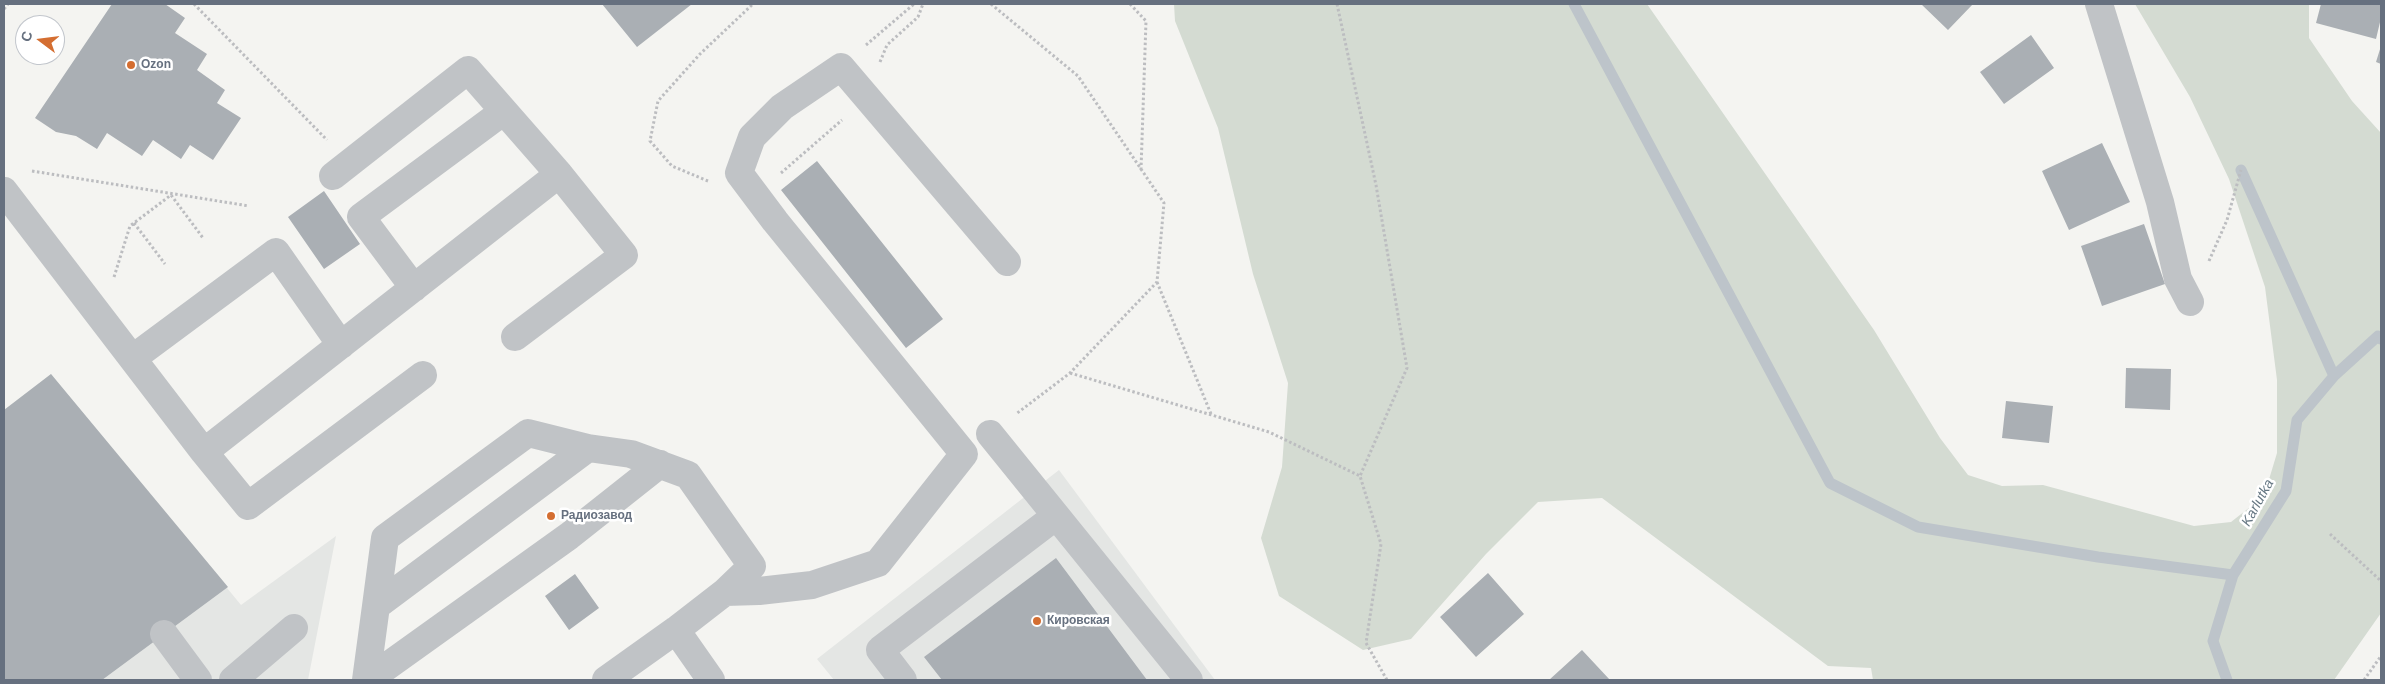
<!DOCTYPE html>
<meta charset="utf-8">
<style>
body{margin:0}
#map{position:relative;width:2385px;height:684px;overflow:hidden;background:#f4f4f1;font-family:Arial,sans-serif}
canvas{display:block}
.frame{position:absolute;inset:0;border:5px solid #66707f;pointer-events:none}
.north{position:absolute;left:15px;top:15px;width:50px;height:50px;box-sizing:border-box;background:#fff;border:1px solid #c2c6cc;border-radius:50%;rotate:285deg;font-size:14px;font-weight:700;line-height:20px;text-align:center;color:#66707f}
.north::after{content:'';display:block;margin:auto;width:18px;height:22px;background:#d46e31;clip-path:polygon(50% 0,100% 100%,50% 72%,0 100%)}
</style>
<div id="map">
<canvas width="2385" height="684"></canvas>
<div class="frame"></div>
<div class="north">С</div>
</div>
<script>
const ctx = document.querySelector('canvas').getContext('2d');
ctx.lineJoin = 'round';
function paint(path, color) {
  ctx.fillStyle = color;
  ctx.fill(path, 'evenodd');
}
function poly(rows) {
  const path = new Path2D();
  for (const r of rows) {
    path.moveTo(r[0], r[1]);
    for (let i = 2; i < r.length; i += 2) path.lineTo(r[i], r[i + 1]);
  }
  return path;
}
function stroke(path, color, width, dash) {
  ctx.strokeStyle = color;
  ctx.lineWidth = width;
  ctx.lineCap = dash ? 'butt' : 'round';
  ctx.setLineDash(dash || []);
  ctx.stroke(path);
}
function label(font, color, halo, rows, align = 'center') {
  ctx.font = font + ' Arial,sans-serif';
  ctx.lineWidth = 5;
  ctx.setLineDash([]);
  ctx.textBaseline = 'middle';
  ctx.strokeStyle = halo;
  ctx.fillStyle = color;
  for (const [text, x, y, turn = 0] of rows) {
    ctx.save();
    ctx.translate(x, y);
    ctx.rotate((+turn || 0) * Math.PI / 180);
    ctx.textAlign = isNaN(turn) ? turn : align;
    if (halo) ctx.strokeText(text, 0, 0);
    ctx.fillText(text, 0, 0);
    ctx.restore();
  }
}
paint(poly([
 [51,374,241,605,336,536,308,680,4,680,4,410],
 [1059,470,1215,680,834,680,817,659]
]), '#e4e6e4');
paint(poly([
 [1174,4,1647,4,1874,330,1940,438,1968,475,2002,486,2043,485,2194,526,2231,522,2264,496,2277,453,2277,380,2265,287,2229,179,2190,97,2135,4,2309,4,2309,38,2352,101,2381,133,2381,613,2334,680,1873,680,1871,668,1828,666,1602,498,1538,502,1486,554,1411,639,1363,650,1279,596,1261,538,1282,467,1288,383,1253,274,1218,128,1175,21]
]), '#d4dbd2');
stroke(poly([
 [1574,4,1830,483,1918,527,2098,557,2233,575],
 [2241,170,2334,376],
 [2227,680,2213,641,2233,575,2286,491,2297,420,2334,376,2378,336,2381,339]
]), '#bdc4ca', 11);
paint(poly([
 [112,4,165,4,185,18,175,33,207,54,197,70,225,90,217,103,241,118,213,160,190,145,181,159,153,140,142,156,107,133,97,149,76,136,56,132,35,118],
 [602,4,692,4,637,47],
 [1921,4,1973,4,1948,30],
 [2321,4,2381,4,2381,18,2376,39,2316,23],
 [2031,35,2054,68,2004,104,1980,72],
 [2381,46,2381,64,2376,62],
 [2102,143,2130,202,2069,230,2042,171],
 [817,161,943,319,906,348,781,190],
 [324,191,360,244,324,269,288,217],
 [2144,224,2165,284,2102,306,2081,246],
 [2126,368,2171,369,2170,410,2125,408],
 [51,374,228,587,102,680,4,680,4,410],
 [2006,401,2053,406,2049,443,2002,438],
 [1056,558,1147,680,942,680,924,657],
 [1488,573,1524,614,1476,657,1440,617],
 [575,574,599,608,569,630,545,596],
 [1582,650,1610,680,1549,680]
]), '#aaafb4');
stroke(poly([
 [194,4,327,140],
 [991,4,1078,76,1164,203,1157,282,1070,373,1016,414],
 [1130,4,1146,21,1141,170],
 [1337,4,1376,185,1407,368,1360,476],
 [4,9,8,4],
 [866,45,914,4],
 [880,62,887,45,918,17,923,4],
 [32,171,249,206],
 [781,173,842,120],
 [708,181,672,166,650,141,658,101,700,54,753,4],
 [134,223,165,264],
 [2209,261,2227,220,2241,170],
 [114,277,130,226,171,195,203,238],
 [1157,282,1211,414],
 [1070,373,1269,432,1360,476,1381,544,1366,643,1387,680],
 [2330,534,2381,581],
 [2364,680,2381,656]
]), '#bcbdc0', 3, [2.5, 2.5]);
stroke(poly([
 [2099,4,2160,202,2178,279,2190,302],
 [333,176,468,70,559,174,624,255,515,337],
 [4,191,204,452,559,174],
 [414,288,361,217,504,111],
 [133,358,276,252,341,345],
 [990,434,1189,680],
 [204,452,248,506,423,375],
 [725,592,759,591,812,585,878,563,964,454,775,221,739,173,752,137,782,107,841,67,1007,262],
 [376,606,385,538,528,433,588,448],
 [676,630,711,680],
 [164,634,198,680],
 [233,680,294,628],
 [366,680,376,606,588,448,631,454,688,475,752,566,725,592,676,630,606,680],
 [368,680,569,536,660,464],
 [903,680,880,650,1056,516]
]), '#c0c3c6', 28);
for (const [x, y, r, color] of [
 [131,65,5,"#d46e31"],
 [551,516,5,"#d46e31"],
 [1037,621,5,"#d46e31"]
]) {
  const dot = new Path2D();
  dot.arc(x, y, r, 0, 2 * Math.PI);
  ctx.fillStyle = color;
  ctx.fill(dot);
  stroke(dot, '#fff', 2);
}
label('bold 12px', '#66707f', '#fff', [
 ["Ozon",141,65],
 ["Радиозавод",561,516],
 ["Кировская",1047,621]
], 'left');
label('italic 14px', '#677884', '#fff', [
 ["Karlutka",2258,503,-61]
]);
</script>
